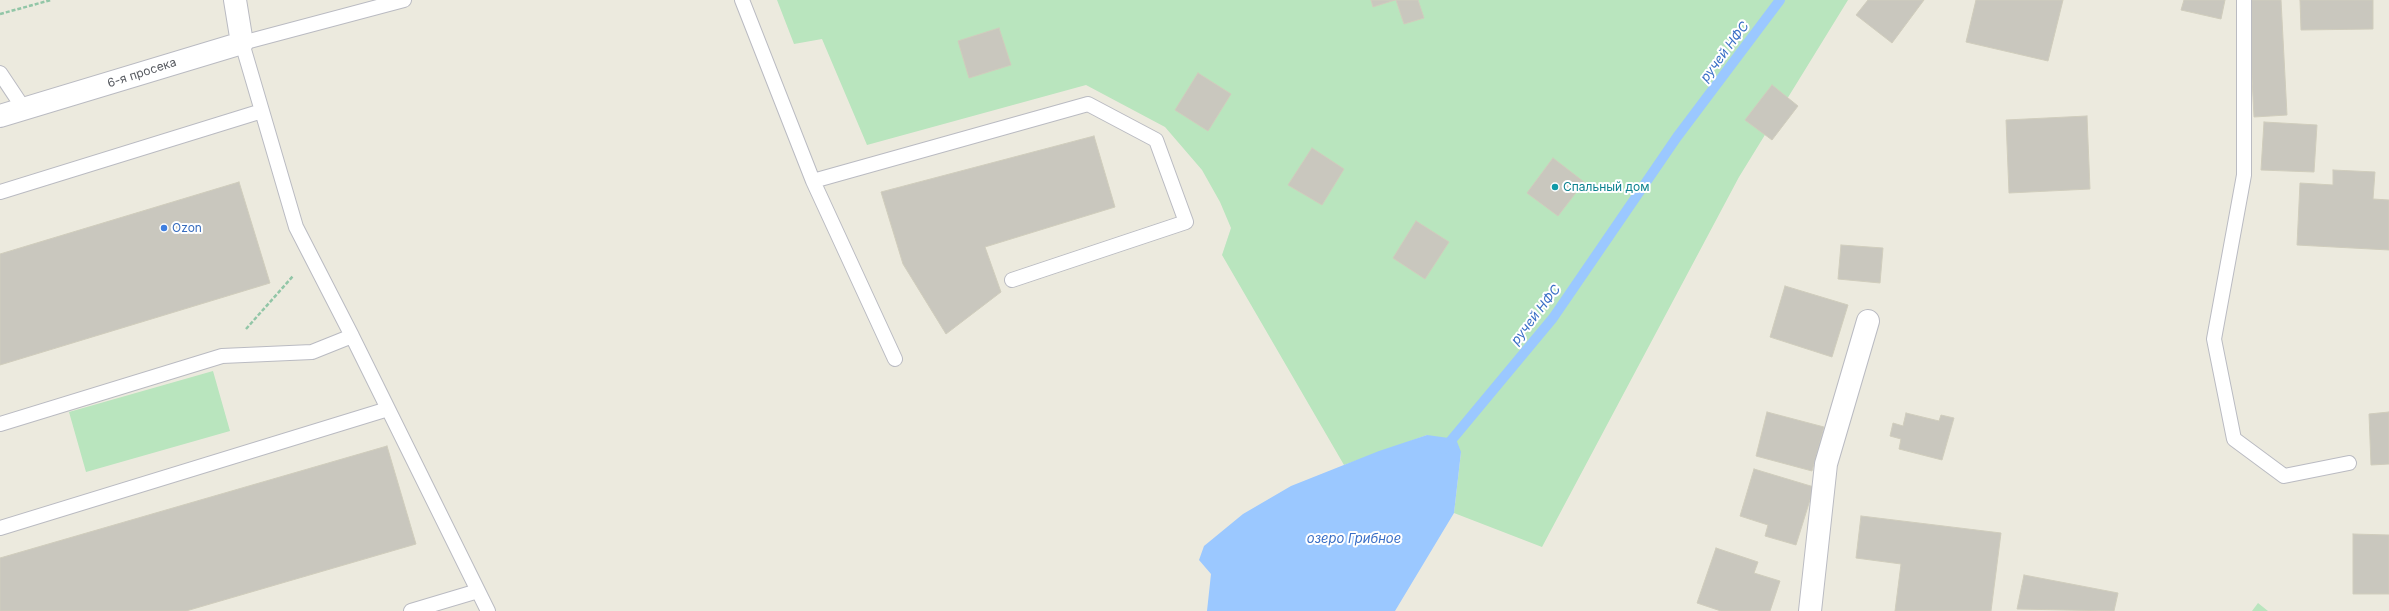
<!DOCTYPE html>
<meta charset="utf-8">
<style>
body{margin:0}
canvas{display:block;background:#eceade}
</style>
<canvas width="2389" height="611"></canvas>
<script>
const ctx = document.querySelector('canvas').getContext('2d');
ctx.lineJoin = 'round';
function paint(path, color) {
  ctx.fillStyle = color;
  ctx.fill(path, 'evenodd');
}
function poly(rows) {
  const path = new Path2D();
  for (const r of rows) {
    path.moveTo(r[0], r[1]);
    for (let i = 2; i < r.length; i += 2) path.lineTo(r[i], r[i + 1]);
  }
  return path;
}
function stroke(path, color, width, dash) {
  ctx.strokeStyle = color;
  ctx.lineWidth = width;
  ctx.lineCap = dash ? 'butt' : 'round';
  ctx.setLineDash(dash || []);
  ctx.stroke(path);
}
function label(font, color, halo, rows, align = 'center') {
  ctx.font = font + ' Inter,sans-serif';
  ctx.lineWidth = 4;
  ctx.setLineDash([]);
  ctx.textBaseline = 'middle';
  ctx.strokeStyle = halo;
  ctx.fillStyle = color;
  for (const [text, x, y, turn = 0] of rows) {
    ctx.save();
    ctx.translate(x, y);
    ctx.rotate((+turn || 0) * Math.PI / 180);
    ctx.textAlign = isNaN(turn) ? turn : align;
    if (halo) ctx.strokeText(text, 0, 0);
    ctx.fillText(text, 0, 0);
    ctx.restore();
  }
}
paint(poly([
 [777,0,1848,0,1739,177,1542,547,1454,513,1461,452,1427,435,1344,465,1222,255,1231,228,1220,202,1202,170,1165,127,1086,85,867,145,822,39,794,44],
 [213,371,230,431,86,472,69,412],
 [2258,603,2268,611,2252,611]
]), '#b9e5be');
paint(poly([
 [1427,435,1456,439,1461,452,1454,513,1395,611,1207,611,1211,574,1199,560,1204,546,1243,514,1291,486,1379,451]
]), '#9bc8ff');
stroke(poly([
 [1444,449,1553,318,1677,137,1780,0]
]), '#9bc8ff', 10);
const building = poly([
 [1371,0,1395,0,1373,7,1371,0],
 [1396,0,1418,0,1424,18,1404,24,1396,0],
 [1868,0,1924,0,1892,43,1856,15,1868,0],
 [1976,0,2063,0,2048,61,1966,42,1976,0],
 [2184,0,2225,0,2221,19,2181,10,2184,0],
 [2248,0,2281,0,2287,115,2254,117,2248,0],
 [2300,0,2373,0,2373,29,2301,30,2300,0],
 [999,28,1011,65,969,78,958,41,999,28],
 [1198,73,1231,94,1208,131,1175,110,1198,73],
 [1772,85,1798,106,1772,140,1745,120,1772,85],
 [2087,116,2090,189,2009,193,2006,120,2087,116],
 [2264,122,2317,125,2314,172,2261,170,2264,122],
 [1094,136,1115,207,985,247,1001,292,946,334,903,264,881,192,1094,136],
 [1312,148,1344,169,1322,205,1288,185,1312,148],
 [1553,158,1584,182,1558,216,1527,193,1553,158],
 [2333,170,2375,172,2373,199,2389,200,2389,250,2297,245,2300,183,2333,185,2333,170],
 [239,182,270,283,0,365,0,254,239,182],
 [1416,221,1449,242,1425,279,1393,258,1416,221],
 [1841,245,1883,248,1880,283,1838,279,1841,245],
 [1785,286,1848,305,1832,357,1770,337,1785,286],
 [1767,412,1824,427,1812,471,1756,456,1767,412],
 [2389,412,2389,464,2371,465,2369,414,2389,412],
 [1906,413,1939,421,1941,415,1954,418,1942,460,1899,449,1901,439,1890,436,1893,423,1903,426,1906,413],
 [387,446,416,544,186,611,0,611,0,558,387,446],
 [1754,469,1814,487,1796,545,1765,536,1768,525,1740,516,1754,469],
 [1861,516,2001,533,1991,611,1895,611,1901,564,1856,558,1861,516],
 [2353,534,2389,535,2389,594,2353,594,2353,534],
 [1716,548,1758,562,1754,573,1780,581,1770,611,1721,611,1697,603,1716,548],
 [2024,575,2118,593,2114,611,2017,609,2024,575]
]);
paint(building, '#c9c7be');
stroke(building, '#d0cdbd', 1);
const lane = poly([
 [742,0,813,181,895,359],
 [2244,0,2244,175,2214,339,2234,439,2284,476,2349,463],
 [0,73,24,109],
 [813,181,1088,104,1156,140,1186,222,1012,280],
 [0,192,262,111,242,43,404,0],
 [352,336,488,611],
 [0,424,222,356,312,352,352,336,296,227,262,111],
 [0,528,388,409],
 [411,611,478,591]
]);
const street = poly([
 [0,116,242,43,235,0],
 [1810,611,1826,464,1868,321]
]);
stroke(lane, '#babbc2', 16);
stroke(street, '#babbc2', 24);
stroke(poly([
 [0,14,51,0],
 [246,329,293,276]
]), '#92c6a7', 2.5, [4, 2]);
stroke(lane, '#fff', 14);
stroke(street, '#fff', 22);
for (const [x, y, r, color] of [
 [1555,187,4,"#0f9aa8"],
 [164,228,4,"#3f7fe0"]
]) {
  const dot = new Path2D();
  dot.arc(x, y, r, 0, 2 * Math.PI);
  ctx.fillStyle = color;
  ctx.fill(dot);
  stroke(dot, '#fff', 1.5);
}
label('12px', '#585b61', '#fff', [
 ["6-я просека",142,73,-18]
]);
label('12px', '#0d838f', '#fff', [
 ["Спальный дом",1563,187]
], 'left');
label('12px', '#366cbe', '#fff', [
 ["Ozon",172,228]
], 'left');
label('italic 13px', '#3a6fc6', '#fff', [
 ["ручей НФС",1725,52,-53],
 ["ручей НФС",1536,315,-52],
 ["озеро Грибное",1354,539]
]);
</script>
